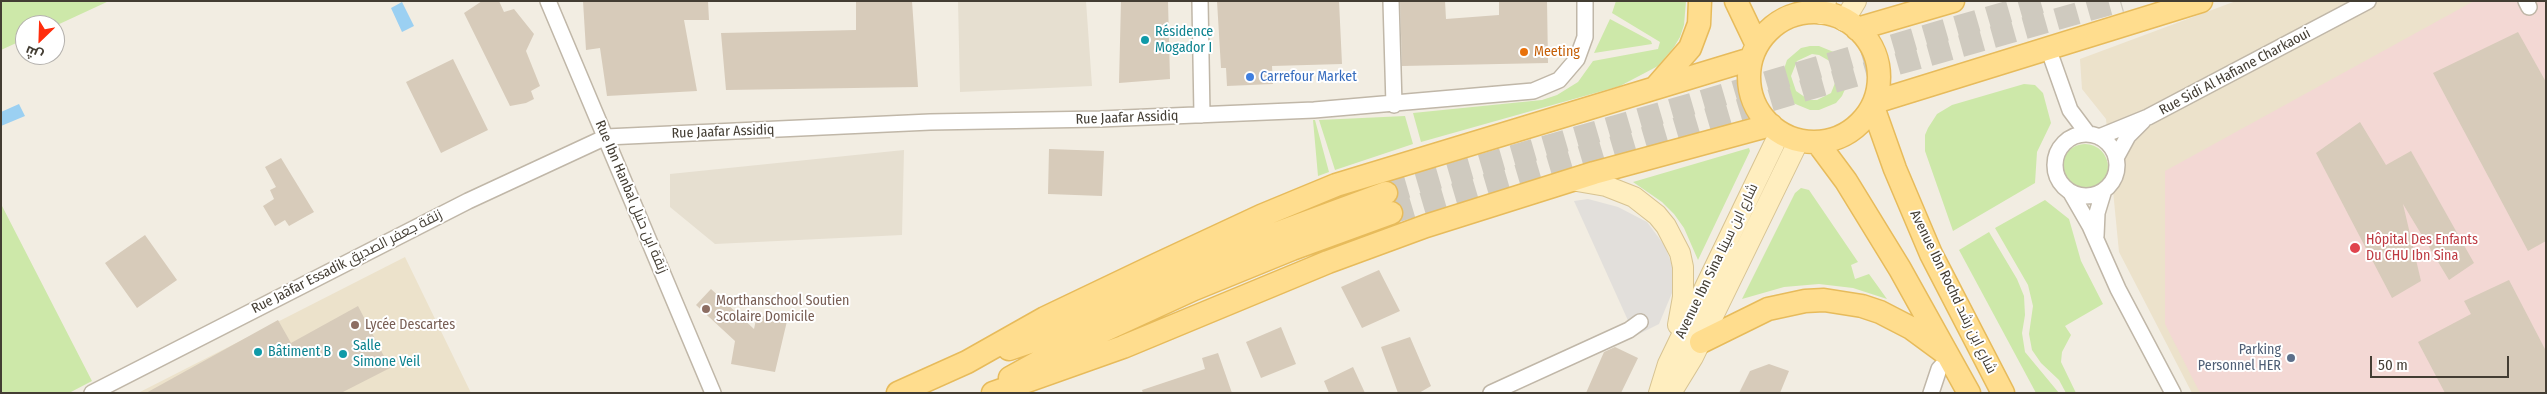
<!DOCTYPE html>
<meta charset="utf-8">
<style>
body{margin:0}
#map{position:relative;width:2547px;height:394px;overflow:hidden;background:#f2ede2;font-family:"Fira Sans Condensed",Cairo,sans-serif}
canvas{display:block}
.frame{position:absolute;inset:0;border:2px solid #433d33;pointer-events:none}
.north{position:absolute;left:15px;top:15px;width:50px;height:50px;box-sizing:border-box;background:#fff;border:1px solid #b4b1ad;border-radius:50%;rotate:204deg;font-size:14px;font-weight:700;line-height:20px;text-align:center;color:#433d33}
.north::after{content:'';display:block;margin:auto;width:18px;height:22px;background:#ff2d0c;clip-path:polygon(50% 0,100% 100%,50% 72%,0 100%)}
.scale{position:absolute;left:2370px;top:356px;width:139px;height:22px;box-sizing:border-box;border:2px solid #433d33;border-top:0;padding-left:6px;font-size:15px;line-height:18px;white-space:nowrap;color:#433d33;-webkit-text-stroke:4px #fff;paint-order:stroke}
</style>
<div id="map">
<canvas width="2547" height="394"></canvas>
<div class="frame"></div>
<div class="north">ش</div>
<div class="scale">50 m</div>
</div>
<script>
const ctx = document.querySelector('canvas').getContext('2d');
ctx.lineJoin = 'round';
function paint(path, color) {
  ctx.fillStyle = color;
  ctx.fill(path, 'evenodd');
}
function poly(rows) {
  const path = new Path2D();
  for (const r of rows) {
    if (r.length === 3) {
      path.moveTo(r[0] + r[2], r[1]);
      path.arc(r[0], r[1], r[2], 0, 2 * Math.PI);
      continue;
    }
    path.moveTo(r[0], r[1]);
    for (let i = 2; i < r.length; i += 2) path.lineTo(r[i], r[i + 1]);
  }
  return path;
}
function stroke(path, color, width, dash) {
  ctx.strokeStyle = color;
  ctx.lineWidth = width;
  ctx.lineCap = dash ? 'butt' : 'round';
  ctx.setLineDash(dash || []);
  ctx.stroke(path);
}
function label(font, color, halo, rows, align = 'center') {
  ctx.font = font + ' "Fira Sans Condensed",Cairo,sans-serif';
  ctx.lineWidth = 4;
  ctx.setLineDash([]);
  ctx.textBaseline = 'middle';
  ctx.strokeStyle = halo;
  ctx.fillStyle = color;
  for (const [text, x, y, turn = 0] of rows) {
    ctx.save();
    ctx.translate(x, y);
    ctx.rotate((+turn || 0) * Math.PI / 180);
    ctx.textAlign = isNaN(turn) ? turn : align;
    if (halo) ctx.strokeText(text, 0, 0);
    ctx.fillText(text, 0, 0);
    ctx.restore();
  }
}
paint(poly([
 [958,1,1086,1,1092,86,960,92],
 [904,150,902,235,715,244,670,207,670,174]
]), '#e6dfd0');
paint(poly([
 [2236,1,2546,1,2546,393,2192,393,2119,252,2106,119,2082,89,2080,59],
 [405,257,471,393,138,393]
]), '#ece2cb');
paint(poly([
 [2474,1,2546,2,2546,393,2200,393,2165,324,2165,171]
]), '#f3d8d4');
paint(poly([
 [1,1,109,1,55,26,25,25,25,39,1,50],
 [1616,1,1686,1,1684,25,1680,37,1674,47,1658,66,1620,86,1421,142,1413,113,1542,100,1557,95,1578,82,1593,61,1658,49,1660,42,1612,13],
 [1610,19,1651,41,1652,44,1594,53],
 [1810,46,1819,46,1836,53,1846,69,1846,87,1842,96,1836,103,1819,110,1810,110,1793,103,1787,96,1781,78,1787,60,1801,48],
 [1812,54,1819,55,1833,63,1837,78,1831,93,1817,100,1809,100,1796,91,1791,76,1797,61],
 [2024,84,2035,85,2043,93,2051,123,2037,152,2035,183,1953,231,1925,151,1925,135,1928,128,1937,114,1952,105],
 [1405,116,1413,144,1335,170,1319,120],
 [1313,120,1315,120,1329,172,1318,176],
 [2085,167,23],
 [1749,148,1750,151,1698,260,1684,228,1674,214,1662,202,1633,182],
 [1801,188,1809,190,1858,262,1851,265,1855,279,1869,274,1887,299,1853,288,1819,284,1784,287,1742,299,1795,193],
 [2045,200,2069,219,2081,261,2103,304,2065,326,2071,335,2062,352,2061,362,2076,393,2066,393,2059,380,2041,363,2032,350,2029,334,2033,306,2028,285,1995,228],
 [1,204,92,381,69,393,1,393],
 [1989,232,2017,279,2024,296,2025,315,2022,333,2025,352,2059,393,2036,393,1959,250]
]), '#cde8a9');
paint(poly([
 [1588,199,1618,207,1647,222,1665,246,1672,265,1672,293,1659,324,1635,336,1574,201]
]), '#e2dfdb');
paint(poly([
 [402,2,414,26,402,32,391,8],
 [19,104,25,116,1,126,1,112]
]), '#9bd0f2');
paint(poly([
 [482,1,499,1,504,12,514,9,534,34,526,51,540,86,531,91,534,99,526,103,510,106,464,13],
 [583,1,708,1,709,20,684,20,697,91,607,96,600,48,586,50],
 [856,1,912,1,918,87,726,90,721,33,856,30],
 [1121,1,1168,1,1170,79,1119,83],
 [1217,1,1339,1,1342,64,1272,66,1273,84,1227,86,1226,68,1221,68],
 [1400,1,1445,1,1446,19,1499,15,1499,1,1547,1,1548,63,1402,66],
 [2518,32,2546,82,2546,241,2528,251,2433,73],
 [453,59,488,130,441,153,406,82],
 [2360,122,2386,165,2411,151,2474,263,2449,280,2403,204,2421,281,2392,298,2316,153],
 [1049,149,1104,151,1102,196,1048,194],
 [281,158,314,212,289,226,285,220,275,226,263,206,274,199,270,190,276,187,265,167],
 [145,235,177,280,137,308,105,263],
 [1379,270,1400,311,1362,328,1341,287],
 [2509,280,2546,351,2546,393,2445,393,2418,342,2471,314,2464,301],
 [711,289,754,329,757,315,787,321,775,372,731,364,735,341,696,305],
 [358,306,390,368,341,393,146,393,278,320,291,343],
 [1281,327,1296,364,1261,378,1246,342],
 [1410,337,1431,386,1419,393,1398,393,1381,347],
 [1615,347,1638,358,1621,393,1586,393,1604,352],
 [1218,353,1232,393,1143,393,1142,390,1205,369,1202,358],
 [1769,364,1789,371,1780,393,1739,393,1750,371],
 [1353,367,1365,393,1329,393,1324,381]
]), '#d7cbba');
stroke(poly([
 [1386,193,2045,1],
 [1391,213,1809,89,2121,1]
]), '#cfcabf', 22, [22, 11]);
const minor = poly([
 [548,1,713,393],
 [1200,1,1202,115],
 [1391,1,1394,105],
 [2526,1,2529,7],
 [2048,48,2070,110,2088,134],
 [2086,165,31],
 [2099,137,2148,117,2368,1],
 [2116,158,2128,136,2143,121],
 [2071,193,2090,226,2118,289,2173,393],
 [2096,236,2097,213,2104,190],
 [92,393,468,201,606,137,930,122,1100,119,1314,110,1533,91,1559,80,1577,59,1585,37,1585,1],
 [1491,393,1629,330,1640,322],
 [1931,393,1939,369,1950,357]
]);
const secondary = poly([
 [1821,14,1826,1],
 [1844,21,1856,1],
 [1571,180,1606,186,1634,197,1657,215,1666,226,1680,253,1683,267,1683,297,1678,325],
 [1659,393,1668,364,1780,132],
 [1671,393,1693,357,1799,140]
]);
const primary = poly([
 [1736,1,1757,45],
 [1814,77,65],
 [1857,29,1953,1],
 [1655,88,1690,48,1699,24,1700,1],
 [1875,102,2201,1],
 [1873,107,1895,169,1931,254,2003,393],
 [1817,142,1846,181,1900,269,1969,393],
 [1701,342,1768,309,1805,301,1824,300,1862,306,1880,312,1911,328,1945,353],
 [1009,349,1056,333,1245,245,1386,193],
 [1010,378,1057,352,1194,289,1292,249,1391,213],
 [898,393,967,362,1045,318,1156,265,1261,216,1336,185,1751,59],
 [993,393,1123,347,1328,262,1426,226,1594,173,1771,125]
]);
stroke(minor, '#c0b7a8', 18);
stroke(secondary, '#d7c392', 22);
stroke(primary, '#e7bb5b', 25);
stroke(minor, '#fff', 15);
stroke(secondary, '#ffeebf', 20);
stroke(primary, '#ffdd8e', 22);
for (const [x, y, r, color] of [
 [1145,40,5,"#0f9aa8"],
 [1524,52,5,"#e8710a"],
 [1250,77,5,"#3f7fe0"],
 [2355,248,6,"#e0444e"],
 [706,309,5,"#8d6e63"],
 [355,325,5,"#8d6e63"],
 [258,352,5,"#0f9aa8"],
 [343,354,5,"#0f9aa8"],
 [2291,358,5,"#5c6f8a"]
]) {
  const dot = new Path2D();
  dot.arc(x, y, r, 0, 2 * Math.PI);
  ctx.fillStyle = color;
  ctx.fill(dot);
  stroke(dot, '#fff', 2);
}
label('14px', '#0d838f', '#fff', [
 ["Résidence",1155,32],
 ["Mogador I",1155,48],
 ["Salle",353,346],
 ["Simone Veil",353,362],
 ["Bâtiment B",268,352]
], 'left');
label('14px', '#c56008', '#fff', [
 ["Meeting",1534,52]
], 'left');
label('14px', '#433d33', '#fff', [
 ["Rue Sidi Al Hafiane Charkaoui",2235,72,-28],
 ["Rue Jaafar Assidiq",1127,118,-2],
 ["Rue Jaafar Assidiq",723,132,-2],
 ["Rue Ibn Hanbal زنقة ابن حنبل",631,197,67],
 ["Avenue Ibn Sina شارع ابن سينا",1717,261,-64],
 ["Rue Jaâfar Essadik زنقة جعفر الصديق",347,262,-27],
 ["Avenue Ibn Rochd شارع ابن رشد",1953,292,64]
]);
label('14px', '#366cbe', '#fff', [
 ["Carrefour Market",1260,77]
], 'left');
label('14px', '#be3a42', '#fff', [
 ["Hôpital Des Enfants",2366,240],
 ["Du CHU Ibn Sina",2366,256]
], 'left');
label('14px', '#785e54', '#fff', [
 ["Morthanschool Soutien",716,301],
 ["Scolaire Domicile",716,317],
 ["Lycée Descartes",365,325]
], 'left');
label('14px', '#4e5e75', '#fff', [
 ["Parking",2281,350],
 ["Personnel HER",2281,366]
], 'right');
</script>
